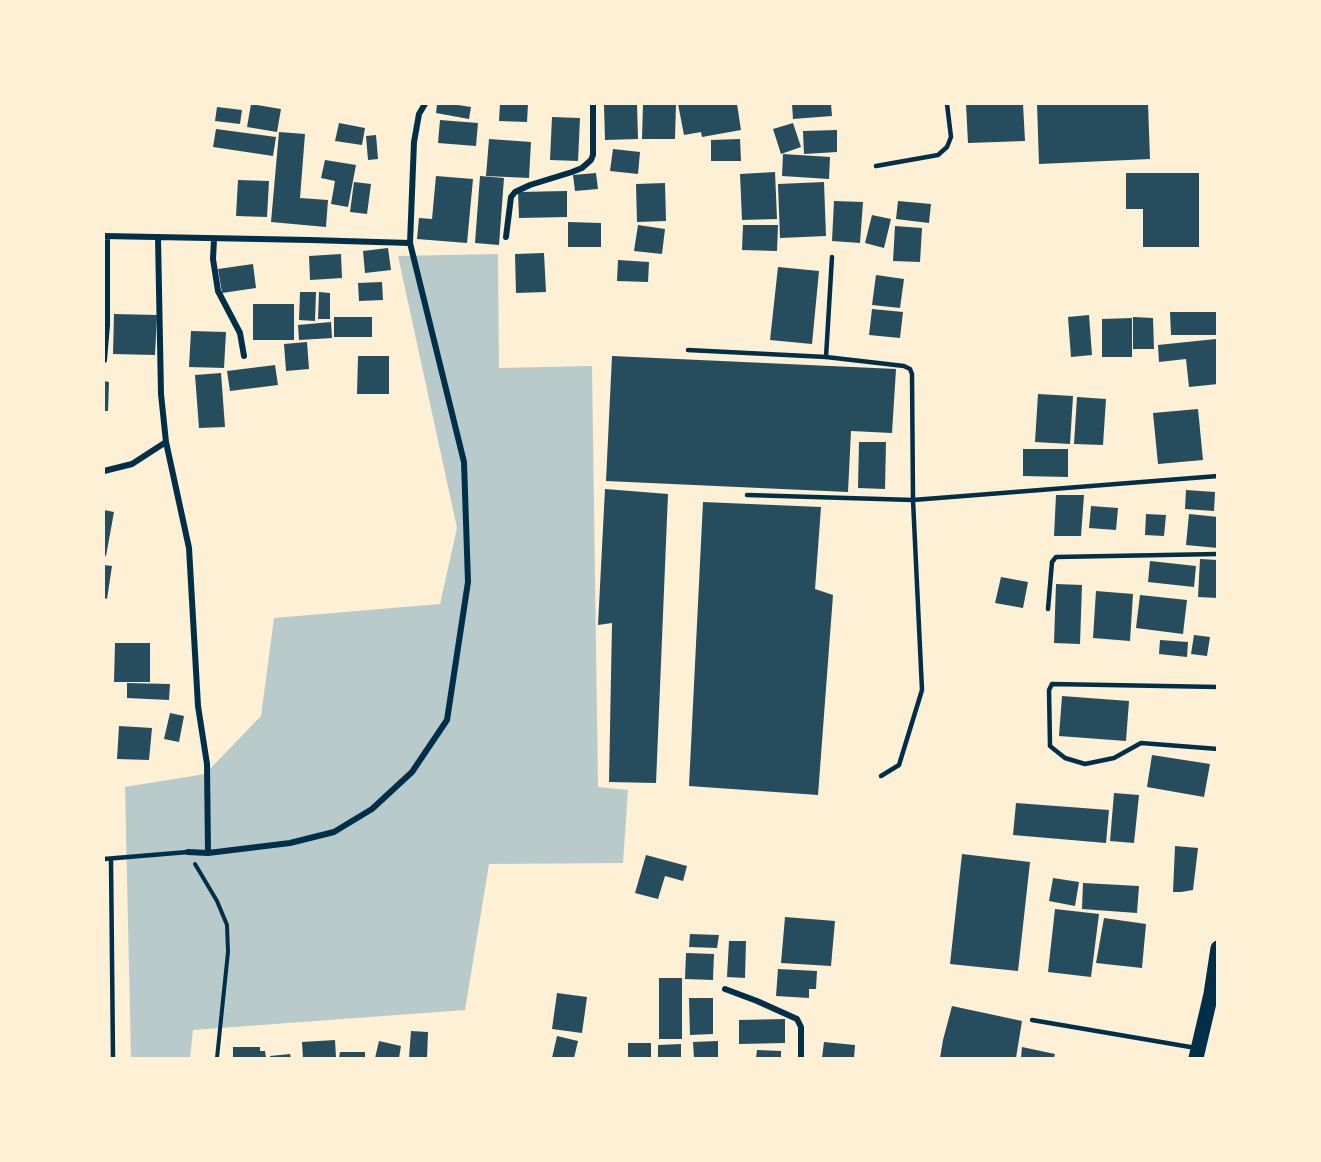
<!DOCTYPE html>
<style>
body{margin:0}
#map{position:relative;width:1321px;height:1162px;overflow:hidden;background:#fdf0d5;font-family:Cabin,sans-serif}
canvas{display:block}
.frame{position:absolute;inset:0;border:105px solid #fdf0d5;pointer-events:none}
</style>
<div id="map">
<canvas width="1321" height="1162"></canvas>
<div class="frame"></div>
</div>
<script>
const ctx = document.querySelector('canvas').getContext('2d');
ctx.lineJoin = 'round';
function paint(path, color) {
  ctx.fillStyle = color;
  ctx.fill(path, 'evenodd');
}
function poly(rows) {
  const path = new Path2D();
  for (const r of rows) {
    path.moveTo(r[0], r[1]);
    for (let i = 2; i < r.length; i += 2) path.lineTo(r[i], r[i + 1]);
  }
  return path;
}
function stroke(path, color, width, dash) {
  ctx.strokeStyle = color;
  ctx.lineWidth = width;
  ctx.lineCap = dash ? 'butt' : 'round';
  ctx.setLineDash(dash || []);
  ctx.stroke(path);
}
paint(poly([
 [498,254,499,368,592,366,598,787,628,790,623,863,489,864,465,1010,193,1030,190,1058,131,1058,125,787,205,774,261,716,274,618,440,604,457,528,398,256]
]), '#b9caca');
paint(poly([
 [251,104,281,109,277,132,247,127],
 [437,104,452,104,471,107,469,119,436,113],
 [500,104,528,104,527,122,499,121],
 [637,104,638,139,605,140,604,105],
 [643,104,676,104,675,139,642,139],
 [678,104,737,104,741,130,702,137,701,132,684,135],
 [792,104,831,104,832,116,793,119],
 [966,104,1023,104,1025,141,968,143],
 [1037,104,1148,104,1150,159,1039,164],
 [217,107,242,110,240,124,215,121],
 [552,117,580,118,578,161,550,160],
 [440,120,478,123,476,146,438,143],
 [339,123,365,128,362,145,335,141],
 [793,123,801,147,781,154,773,129],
 [216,129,276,137,273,156,213,147],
 [837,130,837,152,804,154,803,131],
 [279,132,305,134,300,198,328,200,326,227,271,222],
 [376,135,378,159,368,160,366,136],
 [489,139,531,142,529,178,486,176],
 [740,139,741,161,711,161,711,140],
 [613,149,640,152,638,174,610,171],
 [783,154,830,157,829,179,782,176],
 [325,160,356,165,348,207,331,204,335,181,321,178],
 [775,172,777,219,742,220,740,174],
 [596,173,598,189,575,191,573,175],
 [1126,173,1199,173,1199,247,1143,247,1143,209,1126,209],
 [436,176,473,179,467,243,417,239,419,218,432,219],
 [480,176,504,178,499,245,475,243],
 [238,180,269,181,267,217,236,216],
 [354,182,371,184,367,214,350,212],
 [824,182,826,236,780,238,778,184],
 [665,183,666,221,637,222,636,184],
 [567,191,567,217,519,218,518,192],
 [834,201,863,202,860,243,832,241],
 [898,201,931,204,929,223,896,219],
 [872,215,891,219,884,248,865,243],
 [568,222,601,223,601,247,568,247],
 [638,225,665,229,662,254,634,251],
 [743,225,778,225,777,251,742,250],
 [895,226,922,228,920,262,893,261],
 [388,248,391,270,365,273,363,251],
 [544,253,546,292,516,293,515,254],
 [341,254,342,278,310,280,309,256],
 [618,260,649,262,648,282,617,281],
 [253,264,256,288,222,293,218,269],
 [778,267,819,271,812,344,770,340],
 [876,275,904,279,900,308,872,305],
 [382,282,383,300,359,301,358,283],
 [300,292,316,292,315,321,299,320],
 [319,292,330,293,330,319,318,319],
 [253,304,294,304,294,340,253,340],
 [872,309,903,312,900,338,869,335],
 [1170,312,1218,312,1218,335,1171,335],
 [114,314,157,315,155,355,113,354],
 [1089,315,1092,355,1071,357,1068,317],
 [334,317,372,317,372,337,334,337],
 [1133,317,1153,318,1154,349,1133,349],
 [1132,318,1132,357,1102,357,1102,319],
 [331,322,332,338,299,340,298,325],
 [191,331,226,332,224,368,189,367],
 [1216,339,1218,357,1218,384,1189,387,1186,359,1159,362,1158,345],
 [307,342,309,369,286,371,284,344],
 [358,356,389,356,389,394,357,394],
 [612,356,896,369,892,433,851,431,848,492,606,481],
 [275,365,278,385,230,391,227,371],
 [221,373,225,427,199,428,195,375],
 [104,381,109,382,108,411,104,411],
 [1038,394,1073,396,1070,444,1035,442],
 [1077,397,1106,399,1103,445,1074,444],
 [1198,409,1203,460,1158,464,1153,413],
 [859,442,886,442,885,489,858,488],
 [1023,449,1068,449,1068,477,1023,476],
 [605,489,668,494,656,783,609,782,612,623,598,625],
 [1186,490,1215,492,1214,511,1185,509],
 [1056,495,1084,495,1081,536,1054,536],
 [703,502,821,507,815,589,833,595,818,795,689,786],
 [1091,506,1118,508,1116,530,1089,528],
 [104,510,114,512,106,556,104,555],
 [1146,514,1166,515,1164,536,1145,535],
 [1189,514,1218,517,1218,548,1186,545],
 [1200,559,1218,560,1218,598,1198,597],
 [1150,561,1196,566,1194,587,1148,582],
 [104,565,112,566,107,599,104,598],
 [1001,577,1028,582,1023,608,995,603],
 [1056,584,1082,585,1080,644,1054,643],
 [1096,591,1133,594,1130,641,1093,638],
 [1140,595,1187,600,1183,634,1136,628],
 [1194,635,1210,637,1207,656,1191,654],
 [1160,640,1188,642,1187,657,1159,654],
 [115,643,150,643,150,682,114,682],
 [127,683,170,684,169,700,127,698],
 [1062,696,1129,701,1126,741,1059,736],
 [170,713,184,716,179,742,164,739],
 [119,726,152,728,149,760,117,759],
 [1152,755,1210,764,1204,797,1147,787],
 [1114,793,1139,795,1134,843,1110,841],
 [1016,803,1109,810,1106,843,1013,835],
 [1175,846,1198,848,1193,890,1181,892,1173,892],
 [962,854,1030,862,1018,971,950,964],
 [646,855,687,866,683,881,665,876,658,899,635,893],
 [1053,878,1079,882,1075,906,1049,901],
 [1083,883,1139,886,1137,913,1082,909],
 [1055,909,1099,914,1091,977,1048,972],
 [785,917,835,921,831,966,781,963],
 [1104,918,1146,924,1142,968,1096,963],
 [690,934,719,935,717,948,689,947],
 [729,941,746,941,745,978,727,977],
 [686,953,714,954,713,980,685,979],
 [778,969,817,971,816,989,809,989,809,998,776,996],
 [659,978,682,978,682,1039,659,1039],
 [557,993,587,997,582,1033,552,1029],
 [689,998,713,998,713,1034,690,1035],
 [952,1006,1022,1021,1016,1058,940,1058,943,1040],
 [785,1019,785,1043,739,1044,739,1020],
 [411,1031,428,1032,427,1058,409,1058],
 [557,1036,578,1041,574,1058,552,1058],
 [335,1040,336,1058,303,1058,302,1042],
 [379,1041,401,1046,399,1058,375,1058],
 [718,1041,718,1058,694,1058,693,1042],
 [824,1042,855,1045,854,1058,822,1058],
 [628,1043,651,1043,651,1058,628,1058],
 [681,1044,681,1058,658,1058,658,1045],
 [233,1047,260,1047,260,1051,265,1051,266,1058,233,1058],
 [1022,1047,1055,1054,1054,1058,1021,1058],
 [757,1050,781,1051,781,1058,756,1058],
 [340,1052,365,1052,365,1058,339,1058],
 [290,1054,291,1058,270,1058,270,1056]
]), '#264d5e');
stroke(poly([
 [195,864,217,901,227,925,228,952,217,1058]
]), '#003049', 4);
stroke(poly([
 [876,166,938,155,947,147,951,137,947,104],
 [688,350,826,357,904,366,910,369,912,374,913,500,922,690,899,765,881,776],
 [826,357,832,257],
 [747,495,913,500,1218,476],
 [1048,609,1052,562,1056,557,1218,554],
 [1218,687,1052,684,1049,690,1050,746,1065,758,1085,764,1114,758,1141,743,1218,749],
 [104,859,188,852],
 [111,859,113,1058],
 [1032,1020,1196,1048]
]), '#003049', 4.5);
stroke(poly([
 [104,236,310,240,410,243],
 [158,237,161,394,166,442,189,548,198,706,207,764,208,853],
 [506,237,511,197,515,192,530,185,572,172,582,168,591,160,593,155,593,104],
 [214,239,213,259,218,291,240,333,244,356],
 [104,360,107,325,107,237],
 [104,471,132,464,166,442],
 [188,852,208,853,290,843,334,832,372,809,412,772,447,720,468,582,464,462,410,243,414,142,419,114,425,104],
 [725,989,757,1001,797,1019,801,1027,801,1058]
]), '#003049', 6);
stroke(poly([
 [1196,1058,1211,994,1218,948]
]), '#003049', 15);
</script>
